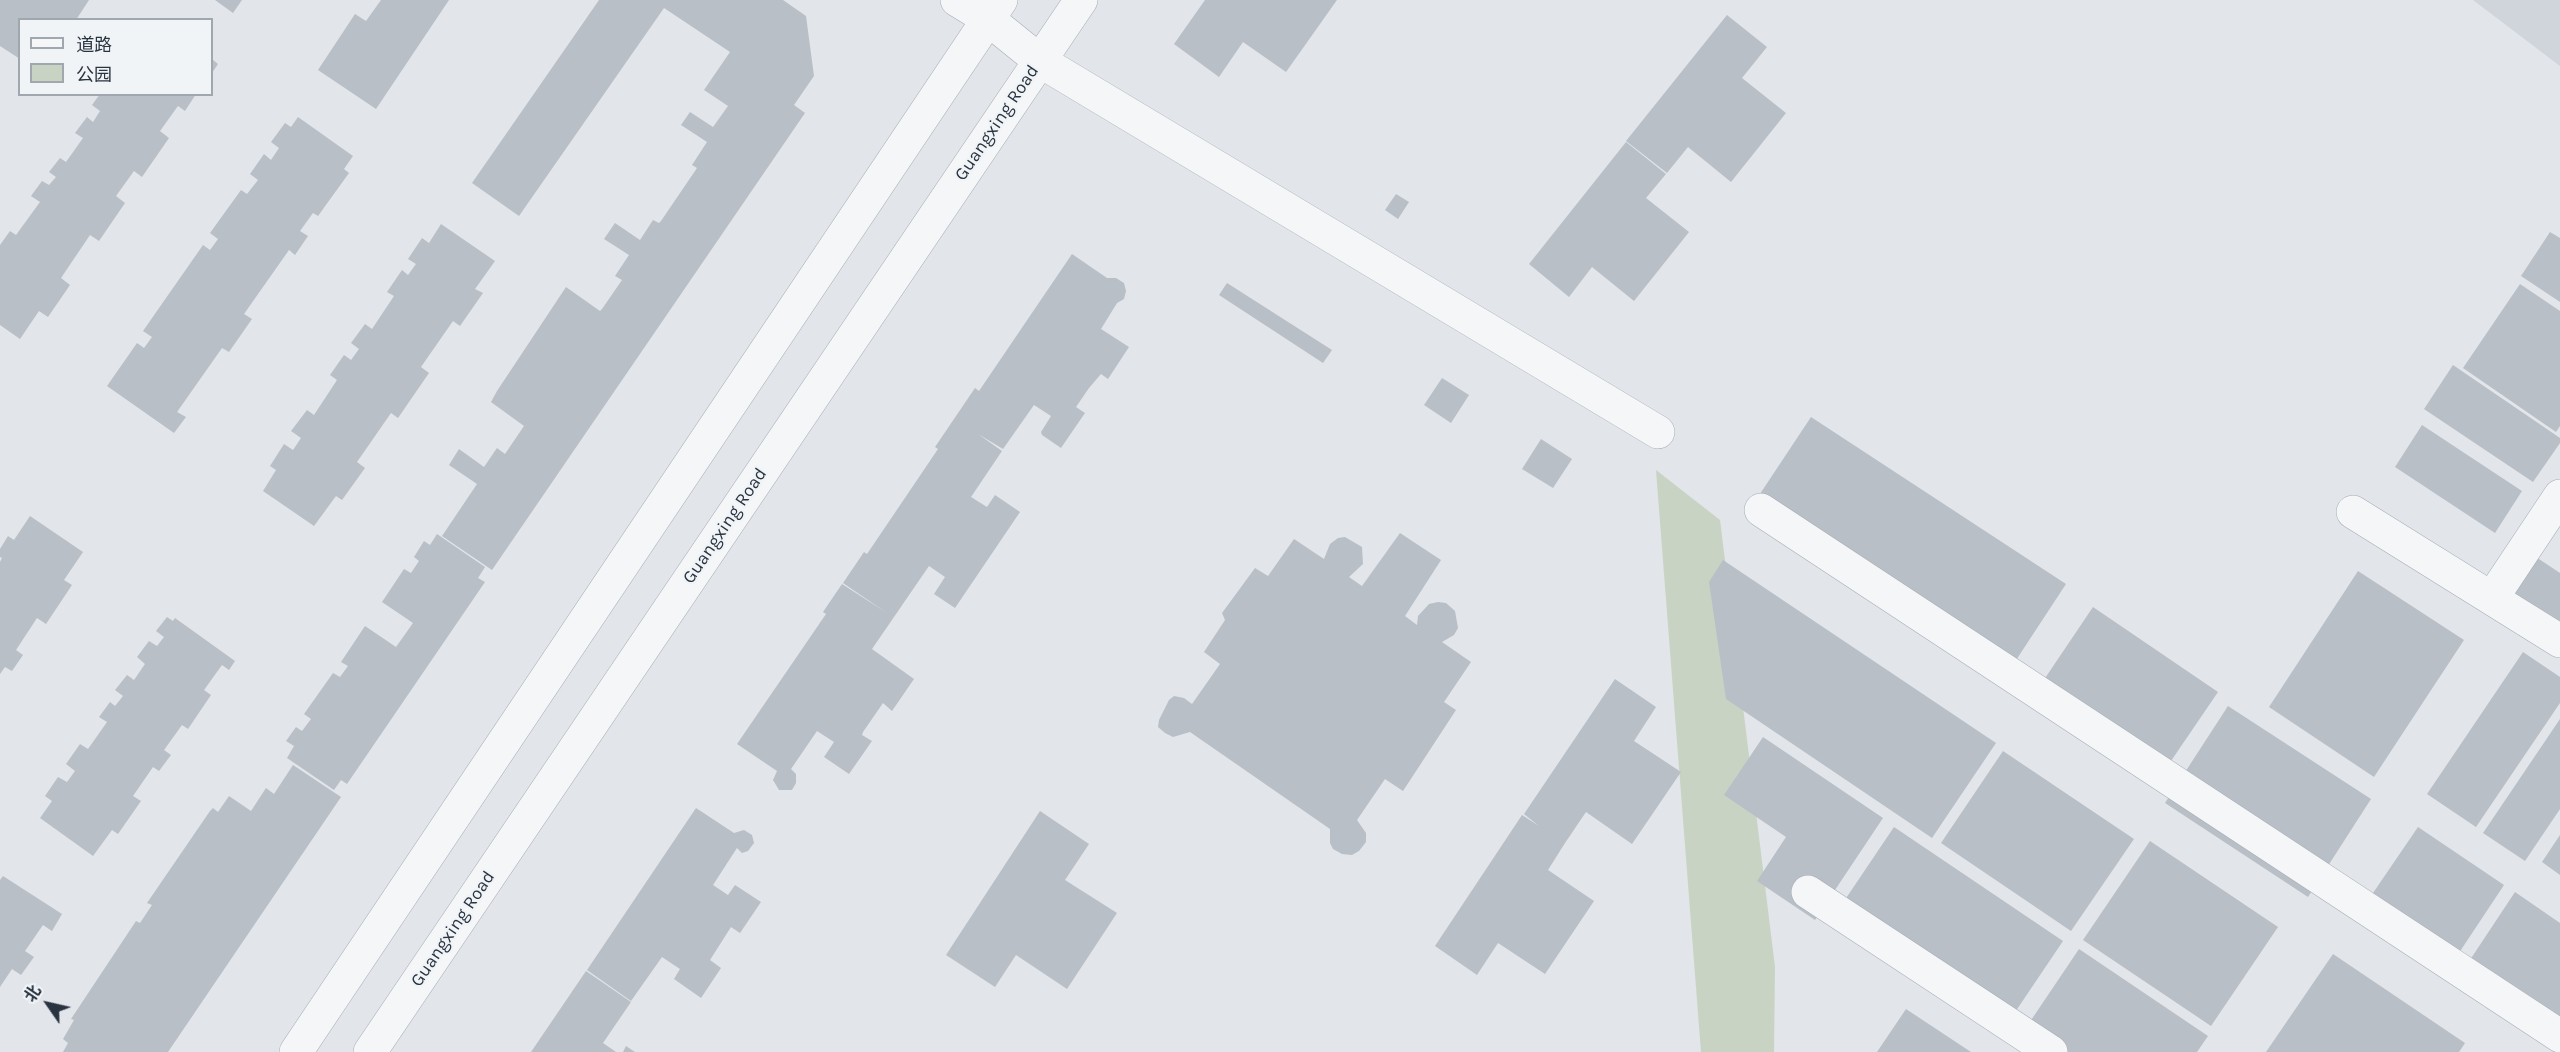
<!DOCTYPE html>
<meta charset="utf-8">
<style>
body{margin:0}
#map{position:relative;width:2560px;height:1052px;overflow:hidden;background:#e2e5ea;font-family:Karla,"Noto Sans SC",sans-serif}
canvas{display:block}
.legend{position:absolute;left:18px;top:18px;width:195px;height:78px;box-sizing:border-box;background:#f1f4f7;border:2px solid #a1a7ae;margin:0;padding:8px 10px;list-style:none;font-size:18px;color:#2a3441}
.legend li{display:flex;align-items:center;gap:12px;height:30px}
.legend b{width:30px;border:2px solid #a1a7ae}
.north{position:absolute;left:18px;top:974px;width:60px;height:60px;-webkit-text-stroke:4px #f1f4f7;paint-order:stroke;rotate:304deg;font-size:16px;font-weight:700;line-height:24px;text-align:center;color:#2a3441}
.north::after{content:'';display:block;margin:auto;width:21px;height:27px;background:#2a3441;clip-path:polygon(50% 0,100% 100%,50% 72%,0 100%)}
</style>
<div id="map">
<canvas width="2560" height="1052"></canvas>
<ul class="legend">
<li><b style="height:8px;background:#f4f6f8"></b>道路</li>
<li><b style="height:16px;background:#c8d3c3"></b>公园</li>
</ul>
<div class="north">北</div>
</div>
<script>
const ctx = document.querySelector('canvas').getContext('2d');
ctx.lineJoin = 'round';
function paint(path, color) {
  ctx.fillStyle = color;
  ctx.fill(path, 'evenodd');
}
function poly(rows) {
  const path = new Path2D();
  for (const r of rows) {
    path.moveTo(r[0], r[1]);
    for (let i = 2; i < r.length; i += 2) path.lineTo(r[i], r[i + 1]);
  }
  return path;
}
function stroke(path, color, width, dash) {
  ctx.strokeStyle = color;
  ctx.lineWidth = width;
  ctx.lineCap = dash ? 'butt' : 'round';
  ctx.setLineDash(dash || []);
  ctx.stroke(path);
}
function label(font, color, halo, rows, align = 'center') {
  ctx.font = font + ' Karla,sans-serif';
  ctx.lineWidth = 4.5;
  ctx.setLineDash([]);
  ctx.textBaseline = 'middle';
  ctx.strokeStyle = halo;
  ctx.fillStyle = color;
  for (const [text, x, y, turn = 0] of rows) {
    ctx.save();
    ctx.translate(x, y);
    ctx.rotate((+turn || 0) * Math.PI / 180);
    ctx.textAlign = isNaN(turn) ? turn : align;
    if (halo) ctx.strokeText(text, 0, 0);
    ctx.fillText(text, 0, 0);
    ctx.restore();
  }
}
paint(poly([
 [2473,0,2560,0,2560,66]
]), '#d0d5dc');
paint(poly([
 [1656,470,1720,520,1775,967,1774,1052,1701,1052]
]), '#c8d3c3');
paint(poly([
 [0,0,89,0,76,20,20,20,20,59,0,46],
 [215,0,242,0,233,13],
 [381,0,449,0,376,109,318,70,355,14,366,21],
 [599,0,783,0,806,16,814,76,794,105,805,113,492,570,442,536,477,484,449,465,459,449,484,467,497,448,505,454,524,426,491,402,497,391,566,287,600,311,602,309,622,280,615,276,629,255,604,239,615,223,640,240,653,220,659,223,661,221,697,168,692,165,707,142,681,125,690,112,713,127,728,106,704,90,730,52,664,8,519,216,472,183],
 [1205,0,1337,0,1286,72,1243,42,1219,77,1174,44],
 [1727,15,1767,47,1742,78,1786,113,1731,182,1688,147,1667,173,1626,141],
 [212,59,218,64,212,73],
 [100,94,112,96,113,94,196,94,185,111,178,106,160,131,169,138,142,177,134,171,116,196,125,203,99,241,90,235,61,278,70,285,48,317,39,311,20,339,0,325,0,245,10,231,16,235,40,202,31,196,42,181,49,185,56,177,49,172,60,158,66,162,83,138,75,133,87,117,93,122,100,111,92,105],
 [298,117,353,156,344,169,349,173,318,216,313,213,300,231,308,236,295,255,289,250,244,314,252,319,229,352,222,348,177,412,186,417,174,433,107,386,137,343,144,348,152,337,143,331,203,245,210,250,218,239,210,233,241,190,247,194,258,180,250,174,264,154,271,160,279,148,271,142,285,123,291,127],
 [1626,142,1666,174,1646,198,1689,232,1634,301,1592,267,1569,297,1529,264],
 [1396,194,1409,202,1398,219,1385,210],
 [441,224,495,261,475,289,483,293,460,326,453,321,421,367,429,373,398,418,391,413,357,462,365,468,342,500,336,496,314,526,263,491,276,470,270,466,284,444,293,450,301,438,291,431,307,410,314,415,337,380,330,375,344,355,351,360,359,349,351,343,365,324,372,329,394,296,387,292,402,270,408,275,416,264,408,259,422,238,429,243],
 [2550,232,2560,238,2560,302,2521,276],
 [1072,254,1107,278,1116,278,1124,283,1126,291,1124,299,1117,303,1101,329,1129,347,1108,379,1101,374,1089,388,1076,407,1085,413,1061,448,1042,435,1041,432,1051,416,1034,405,1003,449,978,434,1002,451,971,497,987,507,995,495,1020,512,955,608,934,594,945,577,929,566,872,649,914,679,892,711,883,703,863,732,862,735,872,741,849,774,824,757,834,742,817,731,791,769,796,774,796,783,792,790,779,790,773,780,777,771,737,744,826,614,823,612,842,584,887,613,843,583,864,552,867,554,938,449,935,447,975,388,979,391],
 [1227,283,1332,350,1323,363,1219,295],
 [2520,284,2560,311,2560,426,2556,432,2463,368],
 [2453,365,2560,438,2560,443,2533,482,2424,409],
 [1442,378,1469,395,1451,423,1424,405],
 [1811,417,2066,584,2001,683,1746,515],
 [2422,425,2522,491,2495,533,2395,467],
 [1541,439,1572,459,1553,488,1522,469],
 [30,516,83,552,64,580,72,585,46,624,37,618,16,650,23,655,12,671,5,667,0,674,0,562,2,558,0,557,0,549,8,536,14,540],
 [1400,533,1441,560,1405,616,1417,625,1418,616,1429,604,1438,602,1446,603,1455,611,1458,628,1454,635,1442,642,1471,662,1444,702,1456,710,1403,791,1385,779,1357,820,1366,833,1366,842,1359,851,1352,855,1342,854,1333,849,1330,843,1330,829,1190,732,1173,737,1165,733,1158,727,1159,720,1169,700,1174,696,1184,698,1192,704,1220,664,1204,652,1225,620,1222,613,1255,568,1268,576,1294,539,1324,559,1330,544,1338,538,1345,537,1362,547,1363,564,1349,577,1362,586],
 [437,534,485,567,478,578,485,582,347,784,341,780,334,790,287,758,294,746,286,741,296,727,302,731,311,719,304,714,333,673,340,677,348,666,341,662,365,626,396,647,413,623,382,602,404,569,411,573,419,561,414,557,424,541,430,545],
 [2536,557,2560,573,2560,627,2511,597],
 [1723,560,1996,743,1932,838,1726,699,1709,582],
 [2358,571,2464,640,2374,777,2269,707],
 [2093,607,2218,692,2156,783,2031,699],
 [167,617,173,621,175,618,235,661,229,670,222,665,204,690,211,695,188,729,182,725,164,750,171,755,159,771,153,767,133,796,141,801,118,834,112,830,93,856,40,818,52,801,45,796,58,777,67,782,75,771,66,764,80,744,88,749,107,722,99,717,110,702,115,706,123,696,115,690,127,675,134,680,145,664,137,657,149,641,157,646,164,637,156,631],
 [2523,652,2560,677,2560,703,2476,827,2427,794],
 [1615,679,1656,707,1634,741,1681,772,1632,844,1586,812,1565,843,1548,870,1594,901,1545,974,1498,943,1477,975,1435,946,1522,815,1539,826,1524,814],
 [2228,706,2371,799,2308,897,2165,803],
 [2560,719,2560,809,2525,861,2483,833],
 [1763,737,1883,818,1815,920,1757,881,1786,837,1724,795],
 [2003,751,2134,839,2071,931,1941,843],
 [293,765,341,797,168,1052,63,1052,68,1043,63,1039,74,1020,71,1019,136,921,140,923,152,905,147,903,210,811,213,808,218,812,229,796,251,811,266,788,274,794],
 [696,808,734,833,744,830,752,835,754,843,748,851,742,853,737,848,713,885,728,895,735,885,761,902,740,933,731,927,710,960,721,968,701,998,674,979,680,969,662,957,631,1001,587,970],
 [1040,811,1089,844,1065,880,1117,913,1067,989,1016,955,995,987,946,955],
 [1894,827,2063,941,1999,1036,1830,922],
 [2418,827,2504,885,2445,974,2358,915],
 [2560,835,2560,875,2542,862],
 [2150,841,2278,927,2211,1026,2083,940],
 [3,876,62,914,52,931,43,925,25,951,34,957,21,975,12,969,0,987,0,880],
 [2515,892,2560,923,2560,1052,2555,1052,2454,984],
 [2079,949,2208,1036,2197,1052,2027,1052,2015,1044],
 [2333,954,2465,1043,2459,1052,2266,1052],
 [586,971,631,1002,603,1043,616,1052,531,1052],
 [1906,1009,1971,1052,1877,1052],
 [626,1046,635,1052,623,1052]
]), '#b9bfc6');
const minor = poly([
 [957,0,988,19,1040,61,1658,432],
 [1761,510,2560,1036],
 [2353,512,2560,641],
 [2492,598,2560,496],
 [1808,892,2051,1052],
 [296,1052,1001,0],
 [370,1052,1081,0]
]);
stroke(minor, '#a7acb4', 34);
stroke(minor, '#f4f6f8', 33);
label('18px', '#2a3441', '#f1f4f7', [
 ["Guangxing Road",997,123,-56],
 ["Guangxing Road",725,526,-56],
 ["Guangxing Road",453,929,-56]
]);
</script>
